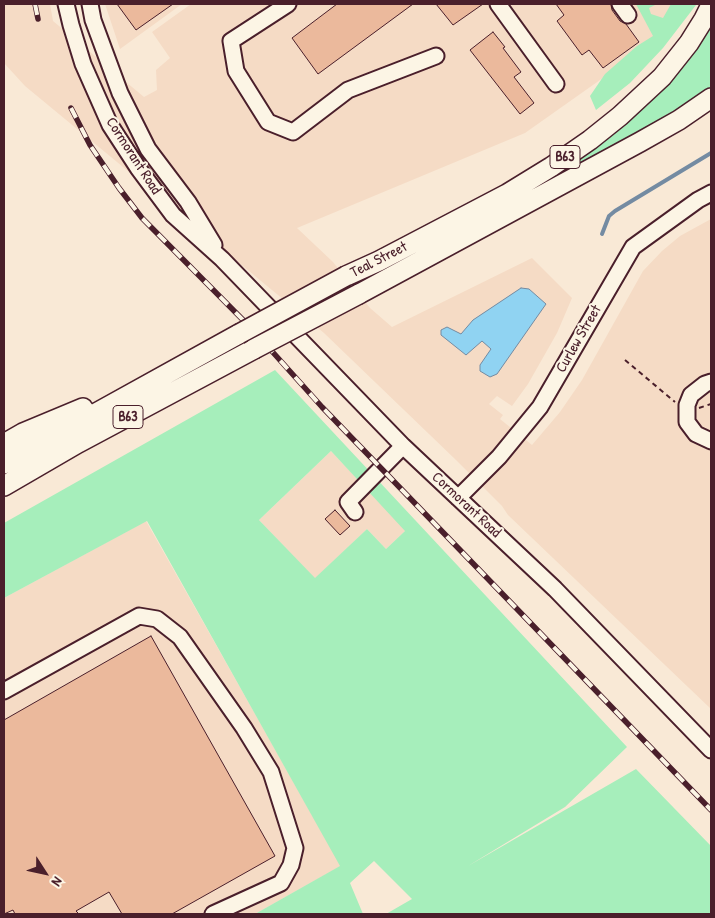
<!DOCTYPE html>
<style>
body{margin:0}
#map{position:relative;width:715px;height:918px;overflow:hidden;background:#f9e9d6;font-family:"Patrick Hand",sans-serif}
canvas{display:block}
.frame{position:absolute;inset:0;border:5px solid #4a1f2b;pointer-events:none}
.north{position:absolute;left:20px;top:848px;width:50px;height:50px;-webkit-text-stroke:4px #fcf5e5;paint-order:stroke;rotate:125deg;font-size:14px;font-weight:700;line-height:20px;text-align:center;color:#4a1f2b}
.north::after{content:'';display:block;margin:auto;width:18px;height:22px;background:#4a1f2b;clip-path:polygon(50% 0,100% 100%,50% 72%,0 100%)}
</style>
<div id="map">
<canvas width="715" height="918"></canvas>
<div class="frame"></div>
<div class="north">N</div>
</div>
<script>
const ctx = document.querySelector('canvas').getContext('2d');
ctx.lineJoin = 'round';
function paint(path, color) {
  ctx.fillStyle = color;
  ctx.fill(path, 'evenodd');
}
function poly(rows) {
  const path = new Path2D();
  for (const r of rows) {
    path.moveTo(r[0], r[1]);
    for (let i = 2; i < r.length; i += 2) path.lineTo(r[i], r[i + 1]);
  }
  return path;
}
function stroke(path, color, width, dash) {
  ctx.strokeStyle = color;
  ctx.lineWidth = width;
  ctx.lineCap = dash ? 'butt' : 'round';
  ctx.setLineDash(dash || []);
  ctx.stroke(path);
}
function label(font, color, halo, rows, align = 'center') {
  ctx.font = font + ' "Patrick Hand",sans-serif';
  ctx.lineWidth = 4;
  ctx.setLineDash([]);
  ctx.textBaseline = 'middle';
  ctx.strokeStyle = halo;
  ctx.fillStyle = color;
  for (const [text, x, y, turn = 0] of rows) {
    ctx.save();
    ctx.translate(x, y);
    ctx.rotate((+turn || 0) * Math.PI / 180);
    ctx.textAlign = isNaN(turn) ? turn : align;
    if (halo) ctx.strokeText(text, 0, 0);
    ctx.fillText(text, 0, 0);
    ctx.restore();
  }
}
paint(poly([
 [4,4,50,4,53,21,144,97,157,90,156,70,170,58,152,32,191,4,682,4,669,28,600,80,525,133,297,228,333,262,370,308,392,327,532,258,572,298,557,333,528,384,512,406,497,396,489,404,503,415,500,419,532,445,560,412,582,380,643,271,662,251,680,236,711,219,711,709,508,515,502,506,456,460,324,333,25,86,4,63],
 [105,4,182,4,120,49],
 [331,451,406,530,386,549,367,529,315,579,259,520],
 [146,521,341,866,255,914,4,914,4,598]
]), '#f5dbc5');
paint(poly([
 [636,4,657,4,649,8,651,14,663,18,671,4,696,4,696,5,663,48,630,83,596,110,590,96,605,74,637,46,653,36],
 [711,19,711,88,710,90,680,111,349,291,347,287,539,184],
 [275,370,627,747,565,807,468,866,636,769,711,846,711,914,386,914,412,899,374,861,350,883,363,914,255,914,340,866,147,521,4,598,4,523],
 [331,451,405,531,386,549,367,529,315,578,259,520]
]), '#a6eebb');
const water = poly([
 [521,288,529,289,546,304,497,374,490,377,480,371,480,365,491,349,482,341,466,355,441,335,441,330,447,327,461,334,473,320,521,288]
]);
paint(water, '#90d3f2');
stroke(water, '#748ba2', 1);
stroke(poly([
 [602,234,609,216,615,211,711,153]
]), '#748ba2', 4);
const building = poly([
 [117,4,173,4,136,30,117,4],
 [337,4,413,4,318,74,292,38,337,4],
 [436,4,483,4,453,25,436,4],
 [556,4,611,4,612,10,620,21,626,24,639,42,603,68,589,50,582,55,557,21,564,15,556,4],
 [493,32,505,47,503,48,521,72,514,77,534,103,520,114,470,50,493,32],
 [335,510,350,526,340,535,325,519,335,510],
 [151,636,275,856,172,914,122,914,109,892,76,911,79,914,15,914,13,910,4,914,4,720,151,636]
]);
paint(building, '#ebb99c');
stroke(building, '#4a1f2b', 1);
const minor = poly([
 [66,4,71,25,83,64,110,125,138,168,173,215,222,259,403,446,555,589,711,750],
 [90,4,93,20,120,93,148,149,188,202,214,245],
 [288,4,231,41,236,71,268,122,293,132,348,90,436,56],
 [498,4,556,84],
 [620,4,628,15],
 [711,382,705,384,691,395,687,405,687,422,696,434,711,441],
 [458,498,499,457,540,407,633,247,698,200,711,193],
 [355,512,348,502,403,446],
 [4,691,139,616,157,619,180,637,244,728,271,772,295,848,291,865,281,883,213,914]
]);
const major = poly([
 [346,276,379,261,507,194,551,167,590,140,620,116,662,77,689,43,704,19,711,5],
 [359,294,640,142,679,120,711,98],
 [4,444,23,433,83,408],
 [4,464,239,334],
 [4,486,78,443,254,349]
]);
stroke(minor, '#4a1f2b', 19);
stroke(major, '#4a1f2b', 22);
stroke(poly([
 [625,360,675,402],
 [699,408,711,404]
]), '#4a1f2b', 2, [5, 4]);
stroke(minor, '#fcf5e5', 15);
stroke(major, '#fcf5e5', 19);
const rail = poly([
 [35,4,38,19],
 [71,108,90,145,119,188,142,218,252,329,322,407,711,810]
]);
stroke(rail, '#4a1f2b', 5.5);
stroke(rail, '#fcf5e5', 4, [11]);
const majorBridge = poly([
 [239,334,346,276],
 [254,349,359,294]
]);
stroke(majorBridge, '#4a1f2b', 22, []);
stroke(majorBridge, '#fcf5e5', 19);
for (const [x, y, w] of [
 [565,157,30],
 [128,417,30]
]) {
  const box = new Path2D();
  box.roundRect(x - w / 2, y - 11.5, w, 23, 4);
  ctx.fillStyle = '#fcf5e5';
  ctx.fill(box);
  stroke(box, '#4a1f2b', 1);
}
label('bold 14px', '#4a1f2b', null, [
 ["B63",565,157],
 ["B63",128,417]
]);
label('15px', '#4a1f2b', '#fcf5e5', [
 ["Cormorant Road",133,156,57],
 ["Teal Street",379,260,-27],
 ["Curlew Street",579,339,-60],
 ["Cormorant Road",466,505,43]
]);
</script>
